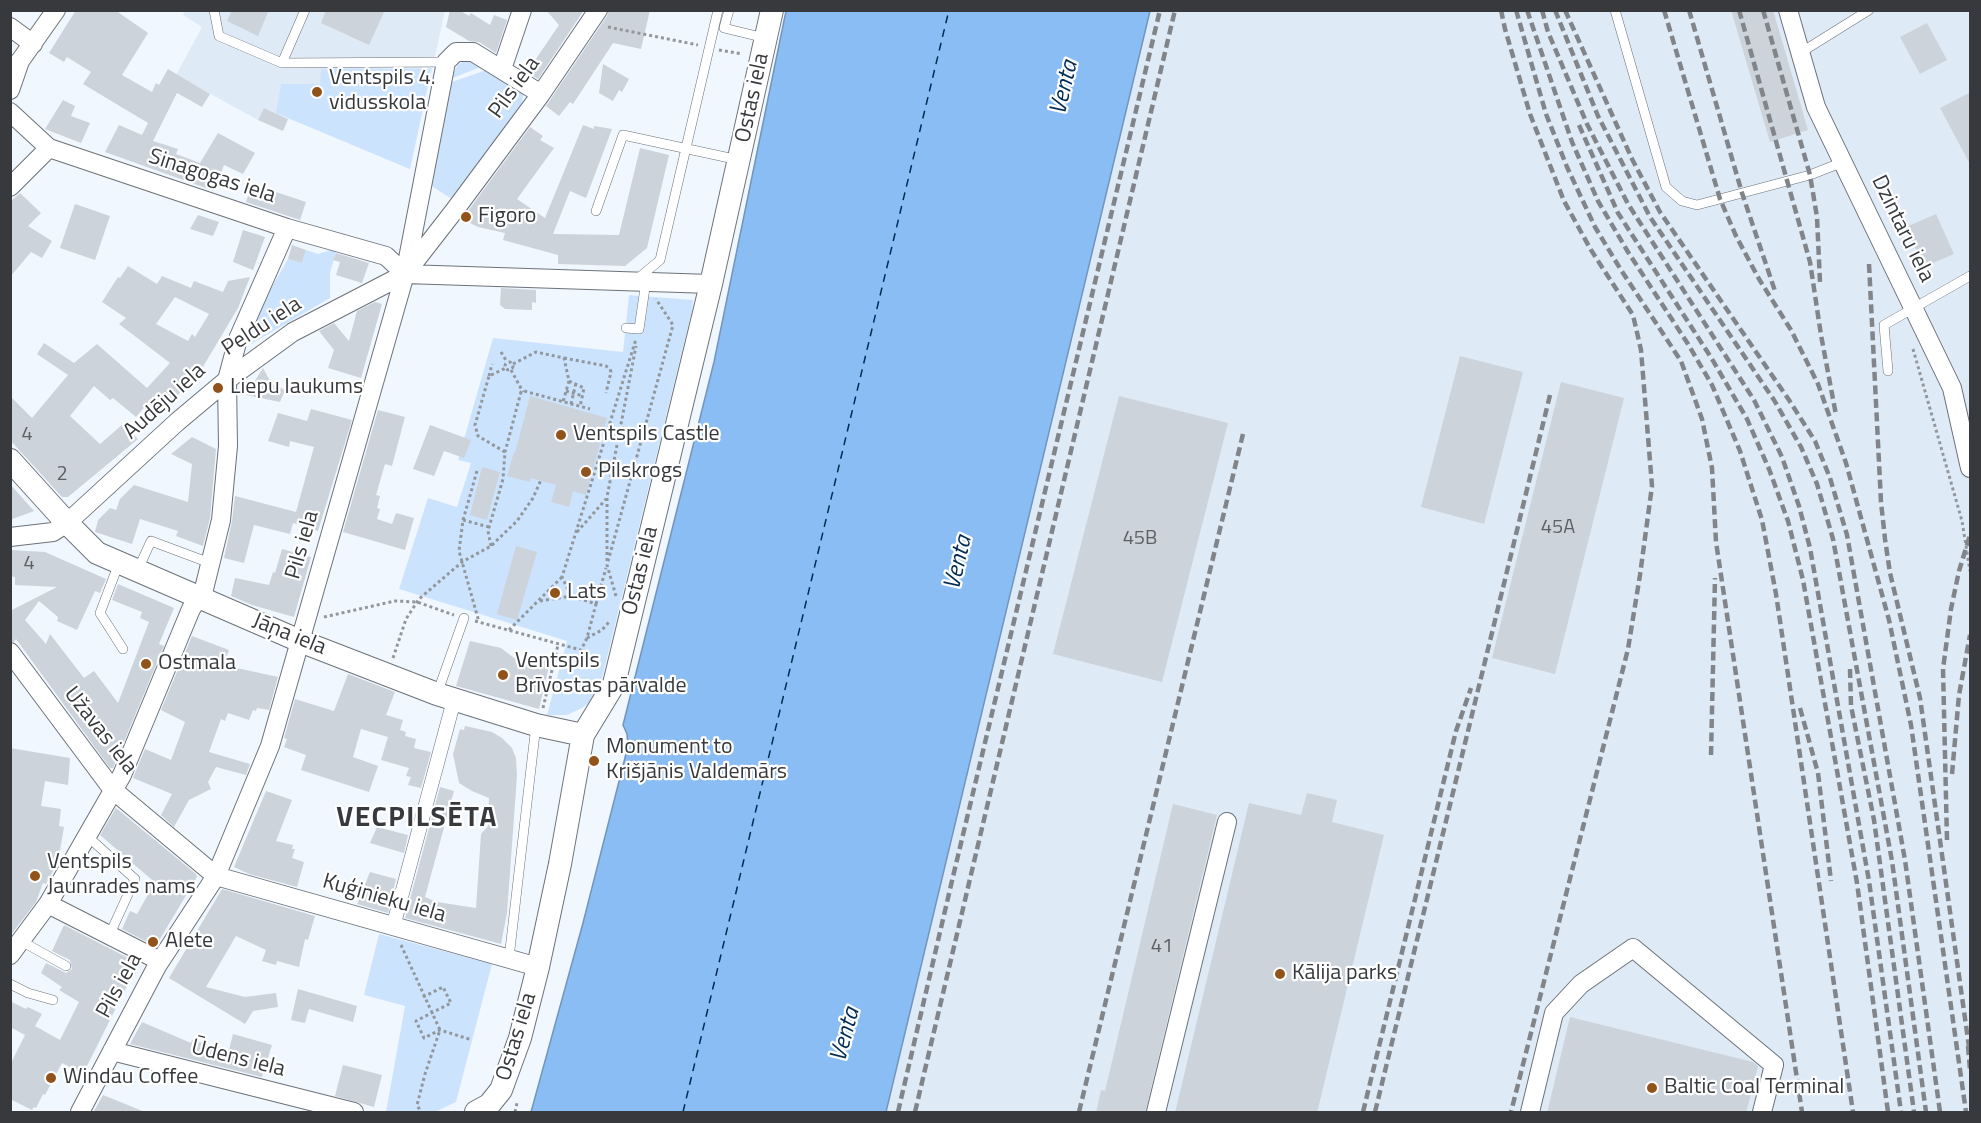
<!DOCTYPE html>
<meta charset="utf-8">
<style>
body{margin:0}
#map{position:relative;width:1981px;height:1123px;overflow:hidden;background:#f0f7ff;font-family:"Titillium Web",sans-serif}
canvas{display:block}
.frame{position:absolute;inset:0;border:12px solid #37393c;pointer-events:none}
</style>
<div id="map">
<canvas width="1981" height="1123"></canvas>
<div class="frame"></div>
</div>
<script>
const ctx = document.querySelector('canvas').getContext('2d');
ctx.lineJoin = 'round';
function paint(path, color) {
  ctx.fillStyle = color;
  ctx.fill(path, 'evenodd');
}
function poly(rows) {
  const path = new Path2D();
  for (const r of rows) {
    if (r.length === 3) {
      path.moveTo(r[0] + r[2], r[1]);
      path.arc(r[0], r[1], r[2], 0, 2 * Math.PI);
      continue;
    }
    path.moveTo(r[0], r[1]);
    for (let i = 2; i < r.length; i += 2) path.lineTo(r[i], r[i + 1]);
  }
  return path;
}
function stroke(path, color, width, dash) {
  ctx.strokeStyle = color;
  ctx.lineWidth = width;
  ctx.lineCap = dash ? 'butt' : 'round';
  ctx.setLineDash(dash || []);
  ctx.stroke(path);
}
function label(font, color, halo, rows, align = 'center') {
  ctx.font = font + ' "Titillium Web",sans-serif';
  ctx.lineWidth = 4.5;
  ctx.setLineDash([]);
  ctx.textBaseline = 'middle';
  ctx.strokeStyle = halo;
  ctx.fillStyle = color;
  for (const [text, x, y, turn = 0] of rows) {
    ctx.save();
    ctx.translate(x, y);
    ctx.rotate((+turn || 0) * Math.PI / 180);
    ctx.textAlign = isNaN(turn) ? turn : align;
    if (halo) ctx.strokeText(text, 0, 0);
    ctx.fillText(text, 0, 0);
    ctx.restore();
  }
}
paint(poly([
 [185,11,445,11,410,169,264,108,258,120,176,75,202,27,183,15],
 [1150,11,1970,11,1970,1112,886,1112]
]), '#dfeaf7');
paint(poly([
 [472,60,486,65,450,79,458,65,462,62],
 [321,69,431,69,410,169,276,113,281,84,320,84],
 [489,69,523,93,522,106,452,199,430,185,452,82],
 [337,248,330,273,330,298,251,344,244,335,288,259,302,263,306,250,318,254],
 [629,295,693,300,692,310,602,678,589,703,582,708,567,715,547,715,567,641,399,589,428,498,457,507,471,463,458,460,493,338,623,352],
 [379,934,492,964,456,1102,435,1112,386,1112,405,1006,364,995]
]), '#cce3fe');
const water = poly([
 [786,11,1150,11,886,1112,531,1112,583,923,628,746,627,734,623,725,714,362,786,11]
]);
paint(water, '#8bbdf5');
stroke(water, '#7295be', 1.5);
stroke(poly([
 [683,1112,949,10]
]), '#002b55', 1.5, [8, 6]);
paint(poly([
 [76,10,115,10,148,33,122,75,152,92,156,83,159,85,168,69,210,94,202,107,177,93,153,141,178,149,176,154,200,163,218,133,255,153,243,174,224,165,214,191,105,152,119,125,142,135,148,123,83,84,91,72,67,57,64,62,49,53],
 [232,10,269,10,258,36,227,21],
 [326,10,385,10,369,45,321,23],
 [450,10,459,10,469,16,471,13,490,25,494,15,507,20,496,53,479,42,469,41,446,27],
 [546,10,584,10,538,79,527,72,559,25],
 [609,10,650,10,641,49,613,43,573,104,570,102,559,116,546,106,607,16],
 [1731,10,1773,10,1808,130,1770,142],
 [1927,23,1947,60,1920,74,1900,37],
 [603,64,629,79,622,92,619,90,613,101,599,93],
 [1971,92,1971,166,1940,108],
 [63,100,75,106,71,116,90,123,81,143,45,129],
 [264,108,288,119,283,131,258,120],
 [583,125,594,129,594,126,612,129,586,198,570,191,553,234,619,235,640,148,669,155,647,248,625,266,558,264,558,255,503,240,505,233,478,227,462,219,530,127,543,136,540,140,554,148,517,199,545,218],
 [252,184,306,202,300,220,246,202],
 [20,193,41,213,28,226,52,241,42,258,31,252,10,277,10,202],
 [75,204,110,216,95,260,60,248],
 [1936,214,1954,254,1924,267,1906,227],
 [198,215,219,222,213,236,190,229],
 [243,230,265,237,253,270,233,262],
 [292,245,306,250,302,263,288,259],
 [336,253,369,263,362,283,336,275,340,262,333,260],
 [128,266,157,284,162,276,191,288,194,281,223,292,228,281,250,277,238,308,201,370,165,409,153,397,136,417,113,398,110,400,94,386,70,416,100,444,123,424,138,439,68,497,62,497,10,440,10,396,32,418,68,375,37,354,44,343,74,363,97,344,147,388,170,363,119,324,126,318,102,302,118,277,120,278],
 [175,297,209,314,195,337,192,334,188,341,156,324],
 [501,288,536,290,536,303,532,302,532,310,505,309,500,305],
 [375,302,382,304,361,378,328,368,334,350,319,331,334,323,349,341,357,311],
 [1460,356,1523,372,1484,524,1421,507],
 [263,368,271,383,285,390,280,402,246,395],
 [1561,382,1624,398,1555,674,1492,658],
 [530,396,607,418,586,495,573,491,569,507,551,502,556,485,531,478,530,482,507,476,514,452,515,453],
 [1119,396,1228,423,1162,682,1053,654],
 [311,409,352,420,318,531,293,523,290,534,254,525,244,563,224,558,232,521,235,496,296,512,314,447,290,441,289,447,268,441,278,413,307,421],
 [378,410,405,417,392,466,385,464,376,495,380,496,377,508,380,509,377,519,392,524,396,513,414,518,405,550,343,532],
 [430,425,471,440,464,458,444,451,434,476,413,469],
 [192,437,216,449,210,518,203,546,176,536,178,531,140,519,132,544,95,532,98,520,110,508,116,510,120,499,134,485,188,502,192,464,171,454],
 [482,467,500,472,487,520,470,515],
 [10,484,34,511,10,520],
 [516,546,537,552,517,620,497,614],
 [282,549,311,557,294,617,252,605,231,596,235,578,269,585,273,572,275,573],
 [10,550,45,552,106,579,100,593,95,591,77,630,57,621,58,617,39,601,25,620,46,644,50,634,84,678,94,671,118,703,149,622,140,618,142,612,112,600,118,584,174,608,159,644,164,646,113,768,110,768,16,639,14,642,10,641,10,611,57,587,15,585,15,577,10,576],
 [192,636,229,650,223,665,278,677,269,710,257,708,256,711,253,710,249,720,228,713,225,721,221,719,209,752,250,764,246,775,216,767,208,782,211,789,189,800,174,827,161,815,172,794,133,778,145,749,171,760,185,722,161,710],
 [470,641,501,648,514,658,531,663,532,658,550,662,539,709,456,686],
 [348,674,395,692,386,715,403,720,400,730,406,732,405,736,416,739,414,748,431,752,421,788,408,785,411,777,406,776,409,768,381,760,388,737,361,729,353,757,378,766,369,792,301,770,306,755,284,747,287,739,284,738,295,699,334,711],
 [465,726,492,732,502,738,512,748,516,758,517,776,507,913,501,944,405,918,440,787,454,791,425,897,437,902,476,908,481,834,488,826,489,798,472,791,459,783,453,754,460,729,464,730],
 [10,748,70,758,68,785,45,781,41,806,61,809,59,826,64,827,58,862,46,884,43,883,36,902,10,936],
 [266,791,292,800,276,841,293,845,292,849,295,849,292,858,304,862,297,887,249,874,234,867],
 [1307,793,1337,800,1332,822,1384,835,1317,1113,1175,1113,1249,803,1301,815],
 [1173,804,1217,815,1145,1113,1096,1113,1101,1090,1105,1091],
 [116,808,196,874,197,877,157,944,153,945,122,929,130,911,137,914,150,891,147,890,152,880,100,835],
 [377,827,408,835,404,853,370,843],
 [370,872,396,879,388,913,357,904],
 [222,889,315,916,308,940,305,939,299,967,277,961,276,965,262,961,266,950,236,936,206,987,245,997,276,993,278,1007,253,1011,245,1024,169,978],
 [64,925,140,964,135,975,133,974,83,1074,62,1063,45,1095,43,1094,36,1108,34,1107,32,1110,10,1099,10,1065,25,1035,10,1027,10,1001,26,1009,28,1007,42,1014,35,1026,60,1040,79,1002,59,990,62,987,41,973,46,963,66,973,72,969,70,960,52,951],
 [298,989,357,1006,353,1022,309,1009,305,1023,291,1020],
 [1570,1017,1753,1062,1758,1066,1746,1113,1547,1113],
 [142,1022,191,1043,192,1040,229,1050,233,1034,272,1045,262,1077,130,1044],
 [343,1065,382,1075,374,1107,335,1096],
 [103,1095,145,1112,145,1113,93,1113]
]), '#ccd3da');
const service = poly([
 [214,10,219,36,282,63,446,62],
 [729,10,724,28,765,38],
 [1615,10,1666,187,1682,201,1697,205,1810,175,1843,162],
 [1800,53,1869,10],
 [282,63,305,10],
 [596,211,623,135,739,160],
 [635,281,660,260,718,10],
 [626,328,639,329,646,281],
 [1888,371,1884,325,1970,276],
 [119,563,100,613,123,649],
 [141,563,151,541,210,563],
 [437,694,464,618],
 [87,836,135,879,109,936],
 [21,941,66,966],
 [509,958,536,725],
 [10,984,28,993,53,1000]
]);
const pedestrian = poly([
 [393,927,454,700]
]);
const minor = poly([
 [1788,10,1816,107,1952,388,1970,468],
 [10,27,33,44],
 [10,69,20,61,56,10],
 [502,69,522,10],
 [10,90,20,61],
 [10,112,49,148,287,228,386,256,405,274],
 [10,187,49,148],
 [406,269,446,62,456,52,473,52,541,94],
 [10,537,53,532,67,523,177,422,227,380,293,332,405,274,711,284],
 [10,652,113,790,216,876,538,967],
 [48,904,160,961],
 [10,955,48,904,122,775,191,609,204,589,221,520,228,446,227,380,238,339,287,228],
 [112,1051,354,1112],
 [80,1112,157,966,216,876,270,746,405,274,454,211,541,94,598,10],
 [1156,1112,1227,822],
 [1530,1112,1554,1013,1581,984,1633,948,1774,1065,1762,1112]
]);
const tertiary = poly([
 [10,460,67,523,97,553,300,641,437,694,536,725,583,735],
 [476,1112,489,1105,501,1090,520,1038,538,967,560,864,583,735,614,684,711,284,772,10]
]);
stroke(service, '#6c7278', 10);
stroke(pedestrian, '#6c7278', 15);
stroke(minor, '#6c7278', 20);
stroke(tertiary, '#6c7278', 24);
stroke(poly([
 [608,27,698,45],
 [719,50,742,54],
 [1913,349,1962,521,1970,571],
 [501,352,507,362],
 [564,358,606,366,610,369,611,372,606,393],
 [509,366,4],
 [513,364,536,352,564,358,569,381,563,402],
 [511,370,523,392],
 [489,376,492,364],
 [569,381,584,388,580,407],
 [566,391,583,396],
 [571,404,576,383],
 [505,452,478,436,475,425,489,376,506,368],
 [477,471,463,520,459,551,479,622],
 [463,520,489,527],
 [577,532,606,499],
 [491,546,488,531,503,479,505,452,521,392,524,391,590,409],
 [607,561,607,497,636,346],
 [616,596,607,565,673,325,656,299],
 [540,601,571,596],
 [596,604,606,568],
 [324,617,395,601,417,602,454,615],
 [475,621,581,650,587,638,596,604,571,596,562,577,636,339],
 [509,630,562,577],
 [587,638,602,630,609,622],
 [393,658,406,619,419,599,462,562,491,546,517,521,533,498,541,480],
 [543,708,558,645],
 [401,945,440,1030,425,1074,417,1105,421,1112],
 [423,997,443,987,451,1003,416,1021,424,1038,440,1030,472,1040],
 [515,1112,517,1103]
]), '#92979c', 3, [3, 3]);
stroke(service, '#fff', 9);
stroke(pedestrian, '#fff', 14);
stroke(minor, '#fff', 18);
stroke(tertiary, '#fff', 22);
stroke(poly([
 [1501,10,1505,29,1530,114,1564,201,1591,250,1633,315,1641,350,1652,486,1640,575,1628,649,1511,1112],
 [1516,10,1546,114,1567,167,1595,227,1621,270,1681,361,1702,419,1712,468,1716,542,1802,1112],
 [1527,10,1572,142,1598,201,1628,252,1688,344,1712,385,1740,451,1762,520,1776,594,1853,1112],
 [1542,10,1548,32,1587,124,1628,204,1754,400,1782,457,1799,506,1810,548,1869,881,1901,1112],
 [1555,10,1598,116,1650,217,1774,400,1801,447,1817,484,1833,539,1892,861,1926,1112],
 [1565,10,1632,159,1660,212,1789,400,1815,441,1830,478,1847,535,1905,860,1940,1112],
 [1664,10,1720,199,1736,236,1759,279,1791,330,1818,384,1846,463,1889,620,1911,725,1966,1112],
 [1689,10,1742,193,1776,294],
 [1739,10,1810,262,1821,335,1836,415],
 [1763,10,1810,175,1817,217,1820,282],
 [1579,125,1618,213,1712,359,1747,419,1769,469,1788,521,1803,580,1857,883,1888,1112],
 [1869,264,1881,502,1885,539,1890,573,1920,698,1970,1054],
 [1850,669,1851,706,1874,820,1914,1112],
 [1800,708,1818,773,1831,881],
 [1711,755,1715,578],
 [1952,774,1959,695,1970,635],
 [1947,840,1943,669,1951,609,1959,571,1970,535],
 [1968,1046,1970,1070],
 [898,1112,951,885,1160,10],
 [915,1112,1175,10],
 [1079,1112,1243,434],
 [1363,1112,1456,731,1471,688],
 [1375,1112,1551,391]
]), '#81858a', 4.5, [9, 4.5]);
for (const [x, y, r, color] of [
 [317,92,6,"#92531a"],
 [466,217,6,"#92531a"],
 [218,388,6,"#92531a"],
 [561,435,6,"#92531a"],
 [586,472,6,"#92531a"],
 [555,593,6,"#92531a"],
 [146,664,6,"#92531a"],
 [503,675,6,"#92531a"],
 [594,761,6,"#92531a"],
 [35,876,6,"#92531a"],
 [153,942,6,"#92531a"],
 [1280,974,6,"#92531a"],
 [51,1078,6,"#92531a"],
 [1652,1088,6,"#92531a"]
]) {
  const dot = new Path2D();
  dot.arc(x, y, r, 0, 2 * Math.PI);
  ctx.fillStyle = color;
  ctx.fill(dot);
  stroke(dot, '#fff', 2);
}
label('20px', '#5c6064', null, [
 ["4",27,435],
 ["2",62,475],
 ["45A",1558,528],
 ["45B",1140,539],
 ["4",29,564],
 ["41",1162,947]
]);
label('22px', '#37393c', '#fff', [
 ["Ventspils 4.",329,79],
 ["vidusskola",329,104],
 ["Figoro",478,217],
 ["Liepu laukums",230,388],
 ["Ventspils Castle",573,435],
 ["Pilskrogs",598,472],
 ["Lats",567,593],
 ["Ventspils",515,662],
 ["Brīvostas pārvalde",515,687],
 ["Ostmala",158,664],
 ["Monument to",606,748],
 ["Krišjānis Valdemārs",606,773],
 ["Ventspils",47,863],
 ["Jaunrades nams",47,888],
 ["Alete",165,942],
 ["Kālija parks",1292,974],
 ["Windau Coffee",63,1078],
 ["Baltic Coal Terminal",1664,1088]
], 'left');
label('22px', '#37393c', '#fff', [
 ["Pils iela",515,88,-54],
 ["Ostas iela",753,98,-78],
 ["Sinagogas iela",212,177,18],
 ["Dzintaru iela",1902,229,64],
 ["Peldu iela",262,327,-33],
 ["Audēju iela",165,402,-42],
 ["Pils iela",303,545,-74],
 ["Ostas iela",641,571,-76],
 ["Jāņa iela",289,635,22],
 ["Užavas iela",100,731,52],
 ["Kuģinieku iela",384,899,16],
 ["Pils iela",120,986,-61],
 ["Ostas iela",517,1037,-73],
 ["Ūdens iela",238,1059,14]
]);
label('italic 24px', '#002b55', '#fff', [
 ["Venta",1065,88,-77],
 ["Venta",959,563,-77],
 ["Venta",846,1035,-75]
]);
ctx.letterSpacing = '1.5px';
label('bold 28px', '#37393c', '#fff', [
 ["VECPILSĒTA",417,819]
]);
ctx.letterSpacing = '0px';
</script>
